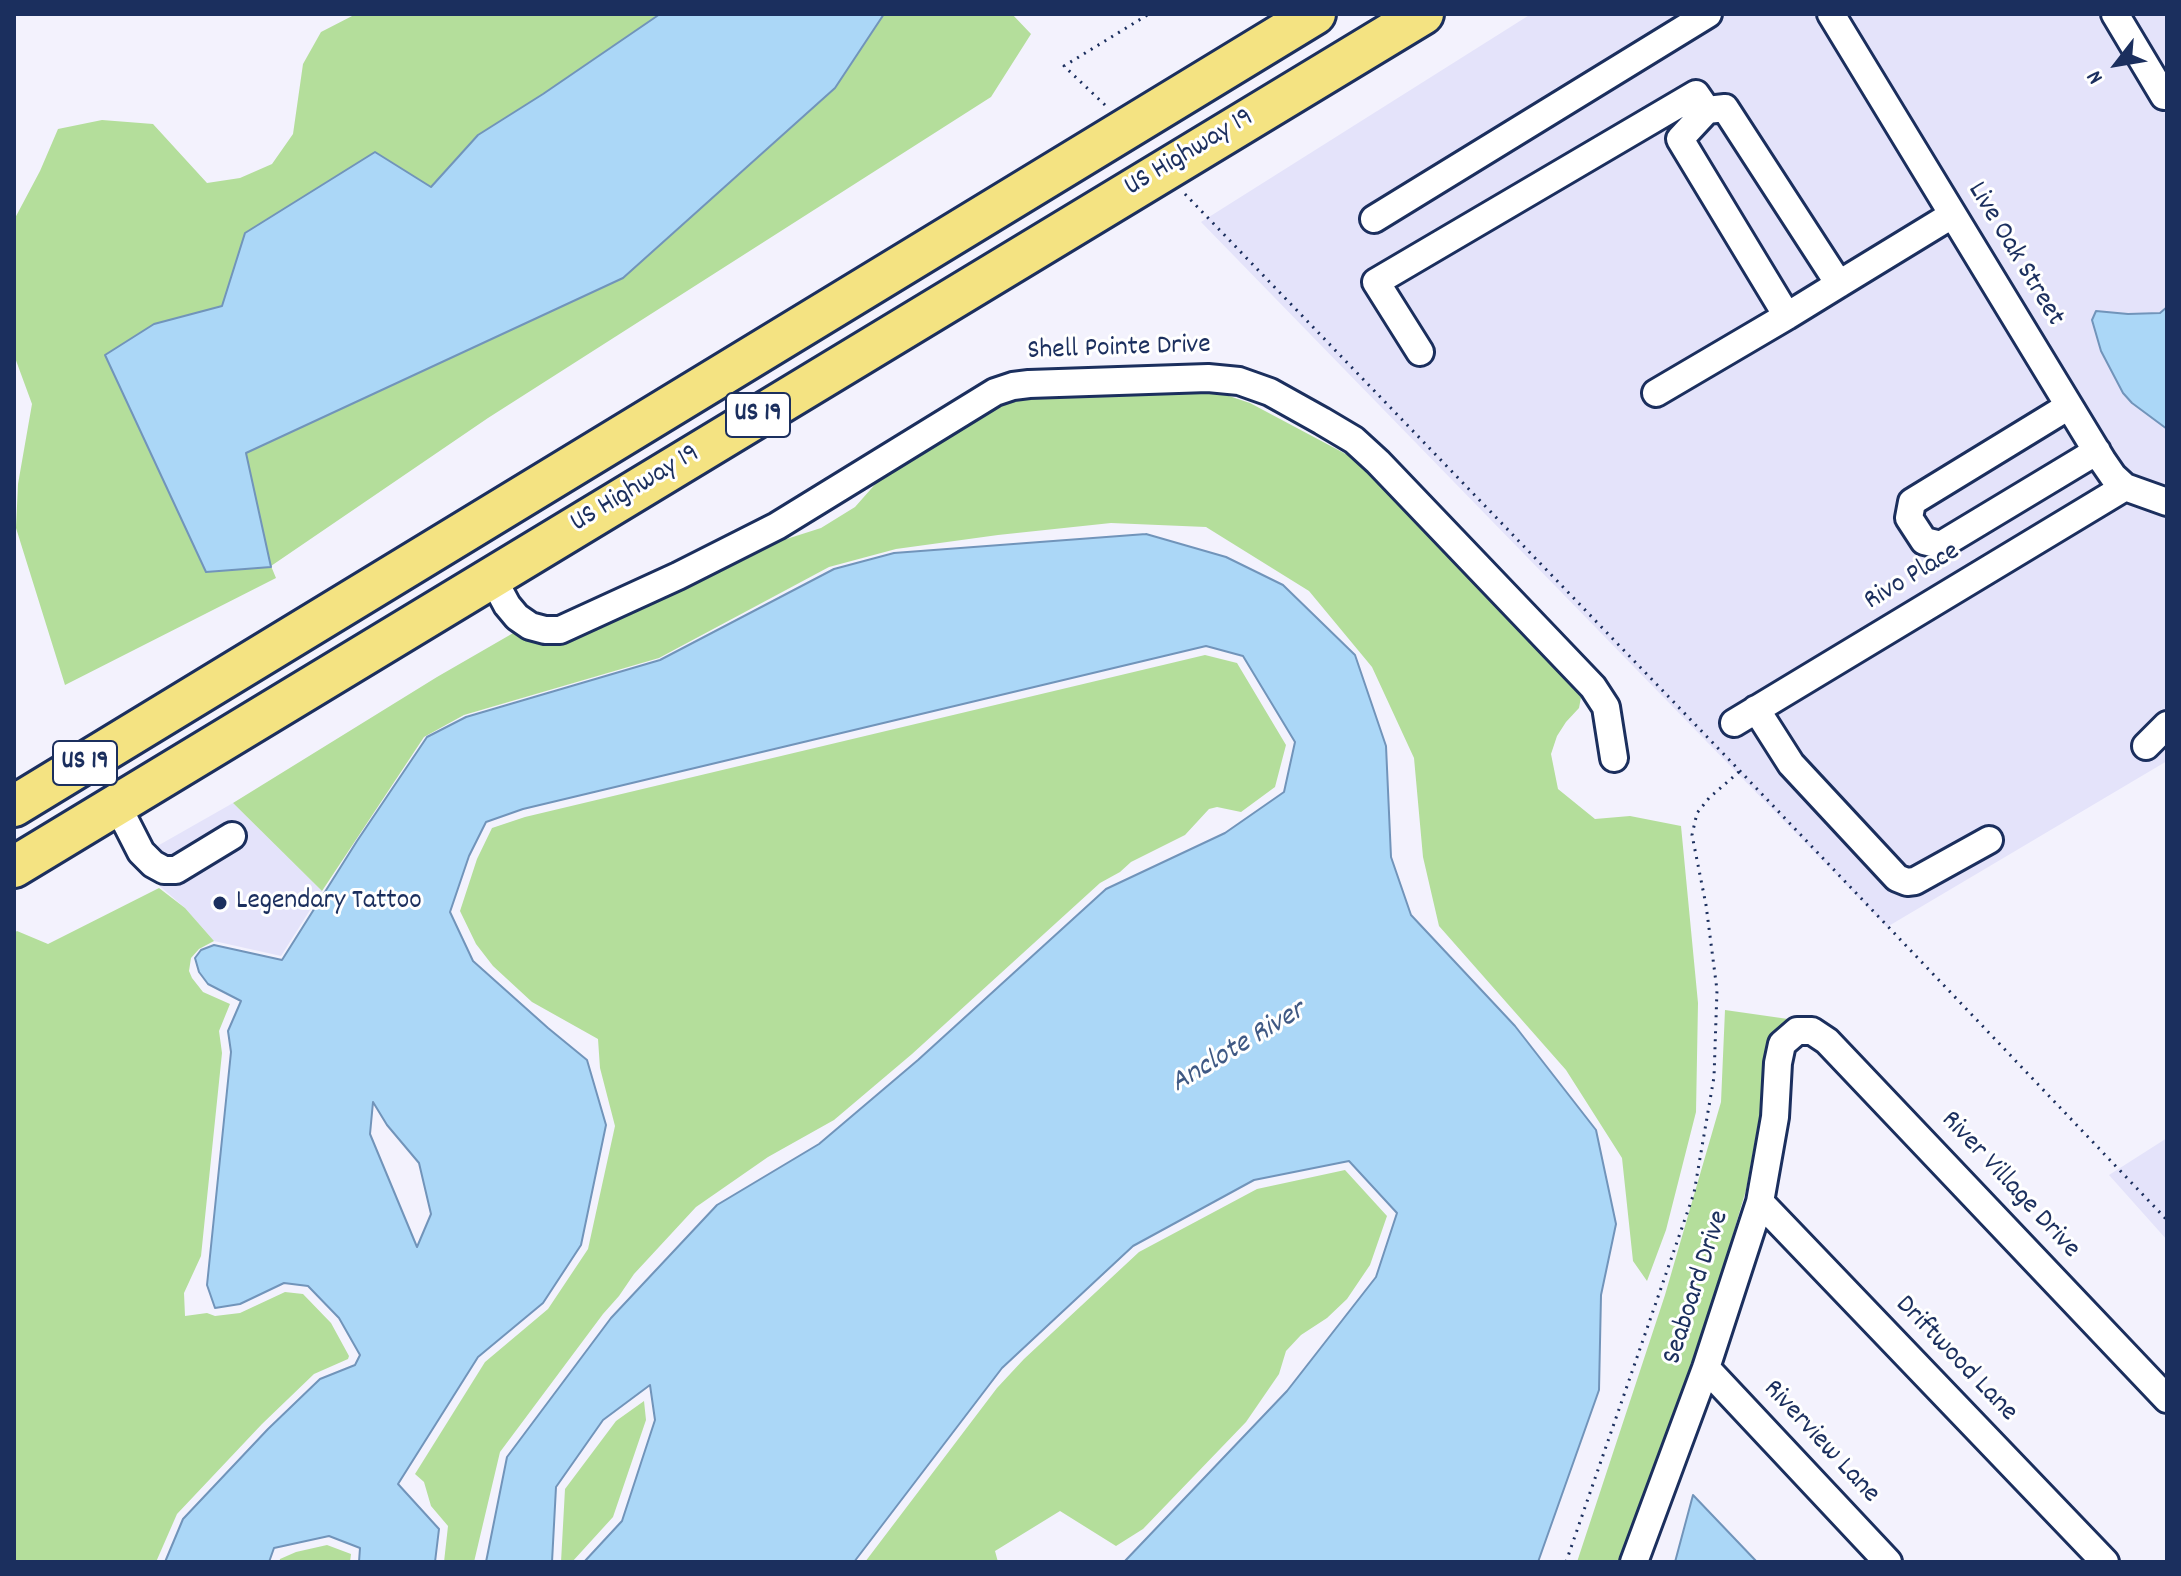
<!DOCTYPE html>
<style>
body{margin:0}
#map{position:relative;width:2181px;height:1576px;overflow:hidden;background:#f3f2fd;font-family:Dekko,sans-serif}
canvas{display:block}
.frame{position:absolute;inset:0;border:16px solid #1b2f5e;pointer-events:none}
.north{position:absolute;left:2077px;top:24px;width:80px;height:80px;-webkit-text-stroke:6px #fff;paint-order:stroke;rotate:239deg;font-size:22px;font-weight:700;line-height:32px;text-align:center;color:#1b2f5e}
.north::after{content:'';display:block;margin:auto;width:28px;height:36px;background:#1b2f5e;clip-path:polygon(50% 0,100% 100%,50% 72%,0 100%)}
</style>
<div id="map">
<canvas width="2181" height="1576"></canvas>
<div class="frame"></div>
<div class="north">N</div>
</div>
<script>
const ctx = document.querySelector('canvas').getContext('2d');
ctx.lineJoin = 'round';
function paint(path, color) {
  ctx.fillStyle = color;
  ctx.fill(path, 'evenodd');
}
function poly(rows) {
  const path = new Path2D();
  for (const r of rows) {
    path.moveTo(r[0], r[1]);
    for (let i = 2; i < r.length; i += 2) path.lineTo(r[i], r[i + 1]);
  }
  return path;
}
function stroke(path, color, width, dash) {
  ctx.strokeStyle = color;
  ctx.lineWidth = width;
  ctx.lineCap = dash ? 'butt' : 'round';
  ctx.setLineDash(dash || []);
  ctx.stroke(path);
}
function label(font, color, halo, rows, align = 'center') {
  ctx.font = font + ' Dekko,sans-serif';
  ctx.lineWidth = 6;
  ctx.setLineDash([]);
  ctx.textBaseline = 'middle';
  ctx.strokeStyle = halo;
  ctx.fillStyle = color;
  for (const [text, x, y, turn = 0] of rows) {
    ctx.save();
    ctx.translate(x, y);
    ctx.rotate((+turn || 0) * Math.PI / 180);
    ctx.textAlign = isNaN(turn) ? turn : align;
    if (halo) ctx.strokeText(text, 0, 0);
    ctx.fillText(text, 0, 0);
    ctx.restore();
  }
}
paint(poly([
 [1531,14,1818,14,2108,486,1720,720,1729,736,2125,499,2167,513,2167,761,1887,927,1201,222],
 [1844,14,2167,14,2167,307,2160,312,2128,314,2096,311,2123,393,2132,403,2167,429,2167,491,2133,479,2122,469],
 [233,803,322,891,281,956,214,941,185,908,131,861],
 [2167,1138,2167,1240,2109,1175]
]), '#e4e3fa');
paint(poly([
 [356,14,660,14,543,94,478,135,431,187,375,152,245,233,222,306,154,324,106,355,206,572,271,566,246,453,623,278,835,88,884,14,1012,14,1031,34,991,97,488,418,271,566,276,578,65,685,16,528,18,484,32,404,14,355,14,220,40,171,58,129,102,120,153,124,207,183,240,178,272,164,293,134,303,64,321,32],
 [1220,393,1250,403,1357,460,1582,692,1579,708,1566,722,1557,736,1551,754,1558,789,1595,819,1630,816,1681,826,1698,1003,1696,1112,1666,1230,1647,1281,1633,1261,1622,1158,1566,1070,1439,926,1423,857,1414,758,1372,667,1309,591,1206,527,1111,523,998,535,896,549,829,567,659,658,464,715,424,737,322,891,233,803,437,677,515,632,547,643,597,628,774,543,821,528,855,507,886,472,997,407,1017,399,1068,395],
 [1205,655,1237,663,1286,745,1275,787,1241,812,1217,807,1209,809,1185,835,1131,862,1120,872,1100,883,912,1054,834,1120,768,1157,696,1207,634,1274,619,1296,603,1314,500,1452,474,1562,444,1562,448,1526,431,1506,424,1482,415,1474,485,1362,548,1309,588,1249,615,1126,600,1068,598,1039,532,1002,493,966,476,944,460,911,477,859,492,828,525,817],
 [159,888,185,908,214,941,199,949,191,958,189,971,192,978,203,992,230,1004,219,1031,222,1053,201,1256,184,1293,185,1316,207,1313,215,1316,240,1313,285,1292,303,1294,331,1323,349,1356,348,1359,314,1374,262,1424,177,1514,156,1562,14,1562,14,933,17,931,48,944],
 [1725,1010,1802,1021,1780,1028,1770,1043,1764,1092,1746,1190,1719,1282,1649,1488,1621,1562,1577,1562,1665,1295,1721,1102],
 [1345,1170,1387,1216,1370,1265,1347,1299,1327,1318,1301,1335,1286,1351,1279,1374,1246,1422,1143,1529,1116,1546,1060,1511,995,1551,998,1562,865,1562,997,1388,1024,1359,1139,1252,1257,1189],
 [644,1401,646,1420,613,1517,572,1562,561,1562,565,1489,616,1421],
 [327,1545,351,1554,350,1562,279,1562,280,1559,296,1552]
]), '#b4de9b');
const water = poly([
 [660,14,884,14,835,88,623,278,246,453,271,567,206,572,105,355,154,324,222,306,245,233,375,152,431,187,478,135,543,94,660,14],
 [2167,307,2167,429,2132,403,2123,393,2101,351,2092,320,2096,311,2128,314,2160,313,2167,307],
 [1146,534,1226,557,1283,585,1355,655,1386,746,1391,857,1411,915,1515,1026,1596,1130,1616,1224,1601,1295,1599,1390,1538,1562,1124,1562,1287,1391,1376,1277,1397,1213,1349,1161,1254,1180,1133,1246,1002,1368,854,1562,584,1562,622,1521,655,1420,650,1385,603,1420,556,1487,552,1562,486,1562,507,1457,611,1318,717,1205,819,1144,918,1060,1106,889,1225,833,1284,792,1295,742,1243,656,1206,646,523,809,486,822,469,856,450,912,473,961,548,1028,587,1060,606,1125,581,1245,543,1303,478,1357,398,1484,439,1529,435,1562,359,1562,360,1548,329,1536,274,1548,269,1562,165,1562,183,1519,268,1429,320,1379,355,1365,360,1355,339,1318,308,1286,284,1283,240,1304,215,1308,207,1285,231,1052,228,1031,241,1001,208,984,199,972,195,958,201,950,214,945,282,960,357,841,427,737,466,717,660,660,834,569,894,553,1146,534],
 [373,1102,387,1125,419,1163,431,1214,417,1247,370,1134,373,1102],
 [1693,1495,1757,1562,1675,1562,1693,1495]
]);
paint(water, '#abd7f7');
stroke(water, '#7194ba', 2);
const minor = poly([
 [1831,14,2102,460,2113,476,2125,487,2167,502],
 [2115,14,2164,96],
 [1374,219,1708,14],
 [1839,284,1725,108,1707,110,1680,139,1787,316,1839,284,1952,215],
 [1420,352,1376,282,1696,94,1707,110],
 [1656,393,1787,316],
 [2069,406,1912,502,1909,518,1924,541,1941,545,2097,451],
 [492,577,507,605,517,617,530,626,545,630,560,630,678,576,777,526,995,392,1013,386,1029,384,1208,378,1239,381,1270,392,1322,421,1354,440,1378,462,1593,687,1606,707,1614,758],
 [1756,709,1791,764,1897,878,1907,882,1915,881,1989,840],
 [1734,723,2125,487],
 [2146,746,2167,725],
 [117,805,141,852,153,864,164,870,176,870,232,836],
 [1760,1202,2105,1562],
 [1706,1368,1888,1562],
 [1634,1562,1706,1368,1760,1202,1775,1117,1778,1063,1782,1044,1797,1031,1812,1031,1827,1041,2167,1399]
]);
const highway = poly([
 [14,806,1315,14],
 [14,867,1423,14]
]);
stroke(minor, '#1b2f5e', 32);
stroke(highway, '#1b2f5e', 46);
stroke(poly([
 [1105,105,1064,66,1149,14],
 [1185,194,1740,771,2167,1220],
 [1566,1562,1694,1193,1714,1077,1717,990,1706,905,1692,835,1697,813,1709,798,1740,771]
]), '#1b2f5e', 3, [2, 6]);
stroke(minor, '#fff', 26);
stroke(highway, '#f4e382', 40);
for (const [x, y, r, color] of [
 [220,903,8,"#1b2f5e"]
]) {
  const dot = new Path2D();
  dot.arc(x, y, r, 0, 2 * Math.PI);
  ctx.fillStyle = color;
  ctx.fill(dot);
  stroke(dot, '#fff', 3);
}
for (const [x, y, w] of [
 [758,415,64],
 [85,763,64]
]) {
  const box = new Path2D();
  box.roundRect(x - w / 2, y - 22, w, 44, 6);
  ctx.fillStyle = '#fff';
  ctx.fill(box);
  stroke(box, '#1b2f5e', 2);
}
label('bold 26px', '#1b2f5e', null, [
 ["US 19",758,415],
 ["US 19",85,763]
]);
label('28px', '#1b2f5e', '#fff', [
 ["US Highway 19",1190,154,-31],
 ["Live Oak Street",2014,255,59],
 ["Shell Pointe Drive",1119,350,-2],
 ["US Highway 19",636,490,-31],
 ["Rivo Place",1913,578,-31],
 ["River Village Drive",2009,1186,47],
 ["Seaboard Drive",1698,1288,-72],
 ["Driftwood Lane",1955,1360,46],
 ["Riverview Lane",1820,1443,47]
]);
label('28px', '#1b2f5e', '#fff', [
 ["Legendary Tattoo",236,903]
], 'left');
label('italic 30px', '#3f5984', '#fff', [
 ["Anclote River",1239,1049,-31]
]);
</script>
